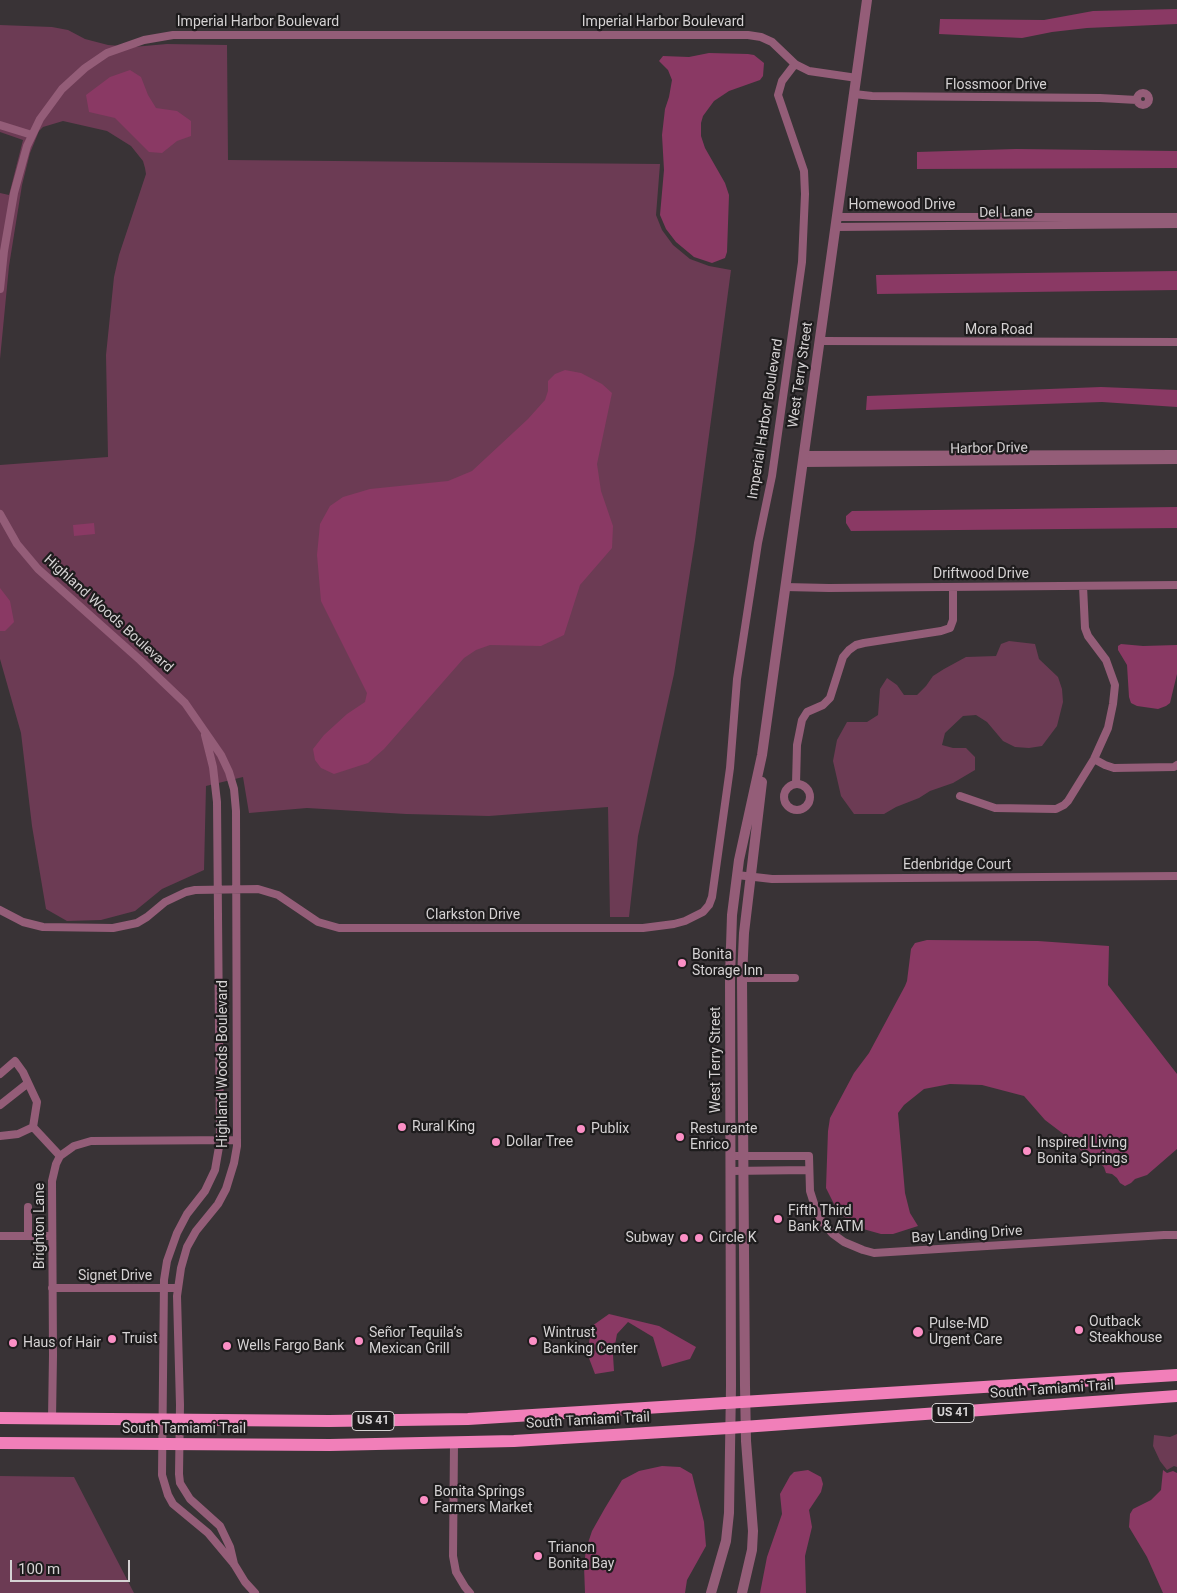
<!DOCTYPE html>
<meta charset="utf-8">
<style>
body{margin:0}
#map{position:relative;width:1177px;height:1593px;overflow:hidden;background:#393336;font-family:Roboto,sans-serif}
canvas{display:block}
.scale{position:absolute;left:10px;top:1560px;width:120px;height:22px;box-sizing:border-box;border:2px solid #d5d2d3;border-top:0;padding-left:6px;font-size:15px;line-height:18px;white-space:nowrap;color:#d5d2d3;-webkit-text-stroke:4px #1e1c1d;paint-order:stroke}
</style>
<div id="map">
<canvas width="1177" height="1593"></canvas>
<div class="scale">100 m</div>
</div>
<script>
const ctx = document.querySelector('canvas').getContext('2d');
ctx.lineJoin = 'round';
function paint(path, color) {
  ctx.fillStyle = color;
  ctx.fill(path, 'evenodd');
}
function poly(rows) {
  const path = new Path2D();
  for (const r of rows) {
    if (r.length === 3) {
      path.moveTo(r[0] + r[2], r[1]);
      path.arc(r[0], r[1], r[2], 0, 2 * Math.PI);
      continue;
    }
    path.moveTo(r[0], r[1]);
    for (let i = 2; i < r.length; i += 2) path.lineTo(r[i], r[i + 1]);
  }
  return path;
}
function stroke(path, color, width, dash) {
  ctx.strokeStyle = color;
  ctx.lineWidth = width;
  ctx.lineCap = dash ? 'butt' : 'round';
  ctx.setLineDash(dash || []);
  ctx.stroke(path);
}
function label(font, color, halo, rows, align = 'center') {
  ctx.font = font + ' Roboto,sans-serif';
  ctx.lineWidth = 4.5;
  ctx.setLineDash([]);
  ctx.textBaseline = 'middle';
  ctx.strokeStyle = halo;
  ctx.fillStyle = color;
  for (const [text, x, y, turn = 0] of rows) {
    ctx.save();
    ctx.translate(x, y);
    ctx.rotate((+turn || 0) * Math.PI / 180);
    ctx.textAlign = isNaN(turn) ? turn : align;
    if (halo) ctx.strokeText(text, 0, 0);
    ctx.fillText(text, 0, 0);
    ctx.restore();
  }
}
paint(poly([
 [0,25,52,27,68,30,85,39,108,45,133,47,167,44,227,45,228,160,660,164,656,215,662,230,673,245,690,259,709,266,731,270,695,540,674,674,638,836,629,917,610,917,608,807,489,816,406,814,307,808,249,813,243,777,206,786,204,870,162,889,135,911,101,920,67,921,46,909,32,826,21,733,0,659,0,465,108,457,106,355,114,277,119,255,146,174,145,168,143,161,131,146,107,131,63,121,43,127,39,131,30,153,22,185,9,266,0,359,0,193,9,195,23,140,0,132],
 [1009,641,1035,644,1039,659,1058,677,1062,689,1063,702,1057,726,1042,746,1029,748,1015,747,1003,741,987,722,976,715,963,716,945,733,942,745,953,748,966,748,975,757,975,770,953,783,930,791,919,798,896,807,884,814,854,814,841,796,833,761,837,740,847,722,867,722,878,715,880,689,887,678,897,685,904,695,917,695,926,686,933,676,944,669,966,657,996,656,1001,644],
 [1177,1434,1177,1467,1174,1466,1167,1470,1160,1461,1153,1446,1154,1435,1170,1437],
 [0,1476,74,1477,134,1593,0,1593]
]), '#6c3b54');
paint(poly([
 [1177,9,1177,24,1087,28,1052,32,1022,38,939,34,940,19,1044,20,1093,11],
 [709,53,748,54,754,55,764,63,763,76,760,80,729,91,714,101,703,116,701,123,701,136,705,148,725,183,729,195,727,252,725,258,712,263,694,257,676,242,666,229,660,215,664,170,662,135,665,109,669,97,672,80,668,70,659,61,663,56,689,57],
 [130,70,141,77,148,95,156,108,177,111,191,121,191,136,177,141,162,153,149,152,115,118,89,112,86,95,110,77],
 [1016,149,1177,151,1177,168,917,169,917,152],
 [1177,271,1177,290,877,294,876,275],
 [565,370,581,373,602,384,612,393,597,464,601,491,613,526,612,548,580,585,564,635,541,646,490,645,476,650,464,658,384,749,368,763,334,774,321,768,315,760,313,749,324,735,347,714,365,702,367,693,321,601,317,555,320,524,330,506,343,497,370,489,448,481,472,471,528,419,545,400,548,391,548,381,555,374],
 [1101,387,1177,390,1177,407,1102,402,866,410,867,396],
 [1177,507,1177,528,851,531,846,523,846,516,852,511],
 [94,523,95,534,74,536,73,525],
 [0,588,10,601,14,622,5,631,0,631],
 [1121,644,1143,646,1177,645,1177,674,1170,703,1166,706,1158,709,1137,706,1131,703,1129,697,1127,665,1118,650,1118,646],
 [927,940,1038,941,1109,946,1108,985,1177,1074,1177,1149,1147,1175,1135,1179,1131,1183,1125,1186,1120,1183,1117,1178,1112,1174,1106,1173,1104,1167,1099,1163,1088,1158,1070,1139,1045,1120,1024,1096,982,1085,950,1084,924,1089,904,1105,898,1113,905,1193,910,1213,918,1226,893,1234,881,1234,856,1227,837,1210,826,1188,828,1131,830,1118,854,1073,869,1053,905,986,907,981,911,949,915,943],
 [609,1314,659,1326,696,1347,690,1359,662,1367,653,1337,628,1322,617,1334,613,1355,614,1371,595,1374,587,1353,592,1326],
 [662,1466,680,1467,692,1474,704,1522,706,1546,687,1580,685,1593,585,1593,584,1566,586,1549,592,1531,605,1508,622,1480,639,1471],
 [808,1470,821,1477,823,1484,821,1492,809,1510,812,1527,805,1556,806,1593,760,1593,767,1557,782,1514,780,1494,790,1476,794,1472],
 [1163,1470,1167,1473,1173,1471,1177,1473,1177,1593,1163,1593,1147,1557,1129,1527,1130,1514,1133,1509,1151,1500,1161,1490]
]), '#8a3964');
stroke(poly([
 [1143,99,6],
 [854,94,872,96,1100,98,1137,100],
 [0,125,32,135],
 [837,217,1177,217],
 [836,227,1177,224],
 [0,289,4,251,14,193,27,146,40,119,62,89,85,68,107,53,144,40,173,35,748,35,761,37,772,42,795,64,809,71,857,78],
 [820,341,1177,342],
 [803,455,1177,454],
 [802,463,1177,460],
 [0,514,17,544,38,569,140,660,185,703,221,755,229,772,234,789,236,811,237,1146,234,1163,226,1189,218,1204,196,1231,187,1247,181,1268,177,1296,180,1405,179,1474,180,1483,190,1499,220,1526,230,1547,234,1564],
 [785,587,829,588,1177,585],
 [205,735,213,767,217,802,220,1141,215,1170,205,1191,187,1214,177,1233,167,1261,164,1280,162,1475,168,1495,173,1504,208,1533,234,1564,245,1582,255,1593],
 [1094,759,1105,765,1114,768,1174,767,1177,765],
 [796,784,797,745,802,720,807,712,823,705,830,698,843,657,849,650,856,645,864,643,941,631,950,628,953,620,953,587],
 [797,797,13],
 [960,796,995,808,1056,809,1064,805,1068,801,1094,759,1108,728,1113,704,1115,685,1106,660,1088,636,1085,628,1083,586],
 [737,875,772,879,1177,876],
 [0,910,23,922,43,927,113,928,137,923,147,917,165,902,186,892,195,890,258,889,278,895,318,922,339,928,643,928,674,924,685,921,703,912,709,905,712,897,730,768,737,679,758,543,772,476,802,262,805,194,804,171,778,95,782,81,795,64],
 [742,978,795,978],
 [0,1074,15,1061,23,1072,37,1102,33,1127],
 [0,1105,28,1083],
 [33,1127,60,1156],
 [0,1136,18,1134,33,1127],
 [730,1156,809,1156,810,1191,817,1213,824,1224,833,1234,844,1242,863,1250,874,1253,1164,1235,1177,1235],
 [730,1171,809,1170],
 [0,1236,52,1236],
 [28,1236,28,1207],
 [52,1288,178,1288],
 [52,1419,53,1355,52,1181,56,1164,60,1156,74,1146,91,1141,237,1140],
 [454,1443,453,1556,456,1572,465,1587,470,1593]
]), '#945d78', 8);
stroke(poly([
 [711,1593,726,1541,729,1513,731,1386,730,978,732,915,739,860,762,755,867,0],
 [742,1593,752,1550,753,1531,746,1441,745,1386,742,978,744,933,762,782]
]), '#945d78', 10);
stroke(poly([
 [0,1418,329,1421,468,1419,1177,1375],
 [0,1443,330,1445,514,1441,729,1428,1177,1396]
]), '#f17fb9', 12);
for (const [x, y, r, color] of [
 [682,963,5,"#fb8fc5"],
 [402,1127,5,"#fb8fc5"],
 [581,1129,5,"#fb8fc5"],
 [680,1137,5,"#fb8fc5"],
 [496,1142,5,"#fb8fc5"],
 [1027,1151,5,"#fb8fc5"],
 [778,1219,5,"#fb8fc5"],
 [684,1238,5,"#fb8fc5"],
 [699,1238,5,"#fb8fc5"],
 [1079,1330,5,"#fb8fc5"],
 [918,1332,6,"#fb8fc5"],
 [112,1339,5,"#fb8fc5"],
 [359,1341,5,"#fb8fc5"],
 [533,1341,5,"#fb8fc5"],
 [13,1343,5,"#fb8fc5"],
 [227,1346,5,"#fb8fc5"],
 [424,1500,5,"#fb8fc5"],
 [538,1556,5,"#fb8fc5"]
]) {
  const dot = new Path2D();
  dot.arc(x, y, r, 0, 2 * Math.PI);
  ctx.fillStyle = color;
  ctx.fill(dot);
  stroke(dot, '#1e1c1d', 2);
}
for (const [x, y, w] of [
 [953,1413,42],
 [373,1421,42]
]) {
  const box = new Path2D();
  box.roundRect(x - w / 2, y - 9.5, w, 19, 4);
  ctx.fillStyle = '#1e1c1d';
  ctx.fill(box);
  stroke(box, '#d5d2d3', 1);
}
label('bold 12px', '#d5d2d3', null, [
 ["US 41",953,1413],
 ["US 41",373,1421]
]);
label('14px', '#d5d2d3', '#1e1c1d', [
 ["Imperial Harbor Boulevard",258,22],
 ["Imperial Harbor Boulevard",663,22],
 ["Flossmoor Drive",996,85],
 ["Homewood Drive",902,205],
 ["Del Lane",1006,213,-1],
 ["Mora Road",999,330],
 ["West Terry Street",801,375,-82],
 ["Imperial Harbor Boulevard",766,419,-81],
 ["Harbor Drive",989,449,-1],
 ["Driftwood Drive",981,574],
 ["Highland Woods Boulevard",108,614,42],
 ["Edenbridge Court",957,865],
 ["Clarkston Drive",473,915],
 ["West Terry Street",716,1060,-90],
 ["Highland Woods Boulevard",223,1064,-90],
 ["Brighton Lane",40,1226,-90],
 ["Bay Landing Drive",967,1235,-4],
 ["Signet Drive",115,1276],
 ["South Tamiami Trail",1052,1390,-4],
 ["South Tamiami Trail",588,1421,-3],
 ["South Tamiami Trail",184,1429]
]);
label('14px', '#d5d2d3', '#1e1c1d', [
 ["Bonita",692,955],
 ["Storage Inn",692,971],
 ["Rural King",412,1127],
 ["Publix",591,1129],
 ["Resturante",690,1129],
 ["Enrico",690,1145],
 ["Dollar Tree",506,1142],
 ["Inspired Living",1037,1143],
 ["Bonita Springs",1037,1159],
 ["Fifth Third",788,1211],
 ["Bank & ATM",788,1227],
 ["Subway",674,1238,"right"],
 ["Circle K",709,1238],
 ["Outback",1089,1322],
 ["Steakhouse",1089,1338],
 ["Pulse-MD",929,1324],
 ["Urgent Care",929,1340],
 ["Señor Tequila’s",369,1333],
 ["Mexican Grill",369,1349],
 ["Wintrust",543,1333],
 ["Banking Center",543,1349],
 ["Truist",122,1339],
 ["Haus of Hair",23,1343],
 ["Wells Fargo Bank",237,1346],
 ["Bonita Springs",434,1492],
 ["Farmers Market",434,1508],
 ["Trianon",548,1548],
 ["Bonita Bay",548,1564]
], 'left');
</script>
